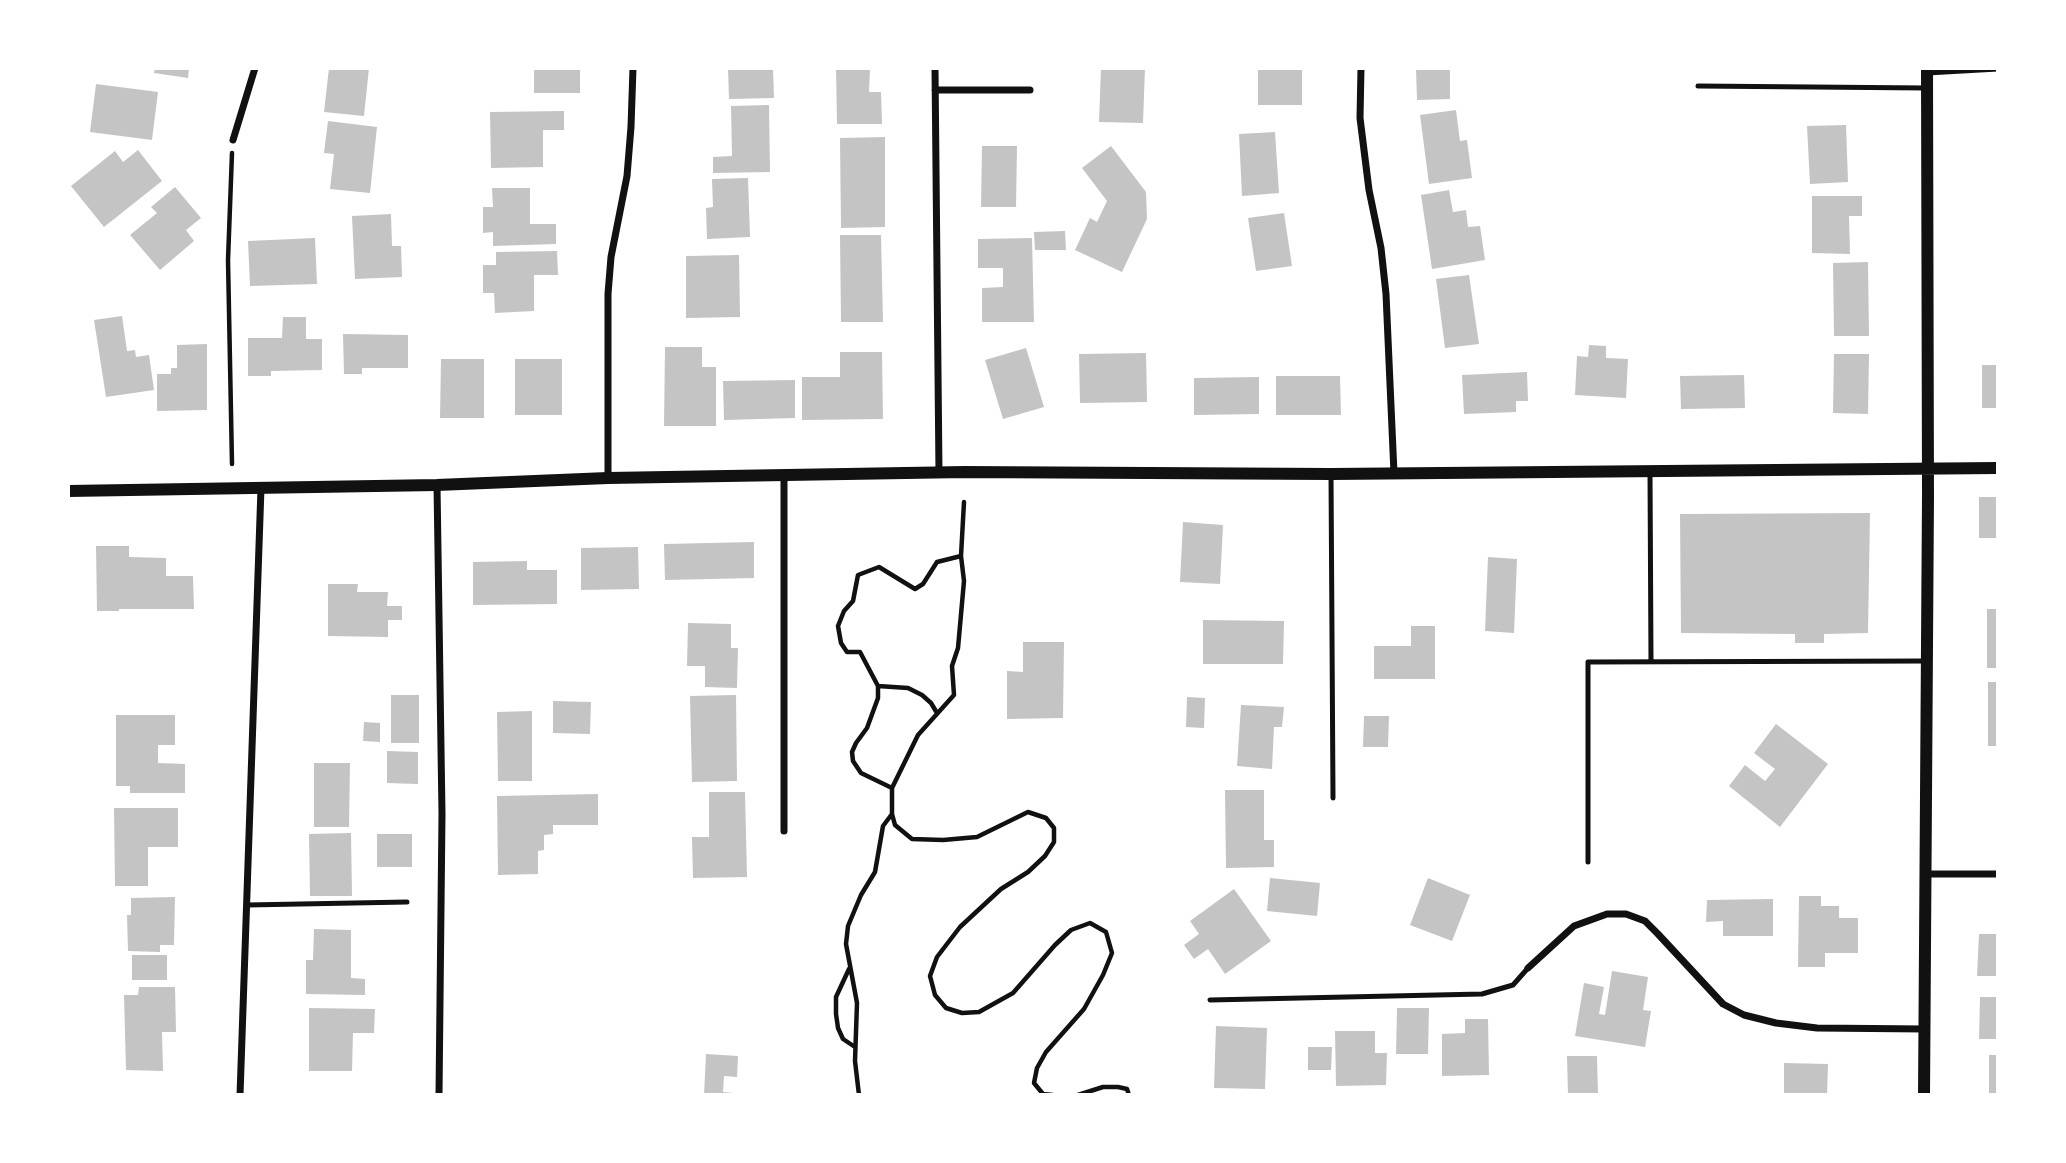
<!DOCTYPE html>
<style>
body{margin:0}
#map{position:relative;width:2066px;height:1163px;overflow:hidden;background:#fff;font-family:"PT Serif",serif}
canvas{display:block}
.frame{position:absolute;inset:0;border:70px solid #fff;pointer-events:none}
</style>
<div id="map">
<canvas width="2066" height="1163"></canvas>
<div class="frame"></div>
</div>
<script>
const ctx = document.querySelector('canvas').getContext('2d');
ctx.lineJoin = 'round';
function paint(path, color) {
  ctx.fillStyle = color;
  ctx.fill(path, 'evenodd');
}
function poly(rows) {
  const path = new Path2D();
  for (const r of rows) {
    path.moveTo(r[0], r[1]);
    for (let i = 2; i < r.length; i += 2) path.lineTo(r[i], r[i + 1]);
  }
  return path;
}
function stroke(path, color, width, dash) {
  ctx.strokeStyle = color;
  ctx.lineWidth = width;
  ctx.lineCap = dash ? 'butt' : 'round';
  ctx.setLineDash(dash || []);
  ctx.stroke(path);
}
paint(poly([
 [155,68,189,68,188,78,154,73],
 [329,68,369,68,364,116,324,112],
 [534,68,580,68,580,93,534,93],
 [728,68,773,68,774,98,729,99],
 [836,68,870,68,869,92,881,92,882,124,837,124],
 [1101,68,1145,68,1143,123,1099,122],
 [1258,68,1302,68,1302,105,1258,105],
 [1416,68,1450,68,1450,99,1417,100],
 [96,84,158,92,152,140,90,132],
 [769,105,770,172,713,173,713,157,732,156,731,106],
 [1456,110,1460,141,1467,140,1472,178,1429,184,1420,115],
 [564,111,564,130,543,130,543,167,491,168,490,112],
 [328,121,377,127,370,193,330,189,334,154,324,153],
 [1846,125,1848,182,1810,184,1807,126],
 [1275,132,1279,193,1242,196,1239,134],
 [885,137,885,227,841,228,840,138],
 [982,146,1017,146,1016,207,981,207],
 [1111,146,1146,192,1147,219,1122,272,1075,250,1090,218,1097,222,1107,201,1082,168],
 [138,150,162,181,104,227,71,186,115,151,123,162],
 [748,178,750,237,707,239,706,208,713,207,712,179],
 [175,187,201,218,186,230,194,241,160,270,130,235,157,213,151,207],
 [492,188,530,188,530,224,556,224,556,244,493,246,493,232,483,233,483,207,493,207],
 [1449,190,1453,212,1466,210,1468,227,1480,226,1485,260,1432,269,1421,195],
 [1812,196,1862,196,1862,216,1849,216,1850,254,1812,253],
 [1284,213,1292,266,1256,271,1248,218],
 [391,214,392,246,401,246,402,277,355,279,352,216],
 [1065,231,1066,250,1035,250,1034,232],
 [840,235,881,235,883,322,841,322],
 [315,238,317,284,250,286,248,241],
 [1032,238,1034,322,982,322,982,288,1003,287,1003,268,978,268,978,239],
 [557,251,558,275,534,275,534,311,495,313,494,293,483,293,483,265,496,265,496,252],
 [739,255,740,317,686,318,686,256],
 [1868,262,1869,336,1834,336,1833,263],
 [1469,275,1479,344,1445,348,1436,279],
 [122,316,127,351,135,350,136,357,149,355,154,390,106,397,94,320],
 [283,317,306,317,306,339,322,339,322,370,271,371,271,376,248,376,248,338,282,338],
 [343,334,408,335,408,368,362,368,362,374,344,374],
 [207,344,207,410,157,411,157,374,171,374,171,368,177,368,177,345],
 [1589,345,1606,346,1606,358,1628,359,1626,398,1575,395,1577,356,1588,357],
 [665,347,702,347,702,367,716,367,716,426,664,426],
 [1026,348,1044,407,1003,419,985,360],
 [840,352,882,352,883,419,802,420,802,377,840,377],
 [1146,353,1147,402,1080,403,1079,354],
 [1834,354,1869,354,1868,414,1833,413],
 [441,359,484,359,484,418,440,418],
 [515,359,562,359,562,415,515,415],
 [1982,365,1998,365,1998,408,1982,408],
 [1527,372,1528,401,1516,401,1516,412,1464,414,1462,375],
 [1744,375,1745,408,1681,409,1680,376],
 [1276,376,1340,376,1341,415,1276,415],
 [1259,377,1259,414,1194,415,1194,378],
 [795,380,795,418,724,420,723,381],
 [1979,497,1998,497,1998,538,1979,538],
 [1870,513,1868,633,1824,634,1824,643,1795,643,1795,634,1681,633,1680,514],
 [1183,522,1223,525,1220,584,1180,582],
 [754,542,754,578,665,580,664,544],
 [96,546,129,546,129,557,166,558,166,576,193,576,194,609,119,609,119,611,97,611],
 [638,547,639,589,581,590,581,548],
 [1488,557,1517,559,1514,633,1485,631],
 [527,561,527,570,557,570,557,604,473,605,473,562],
 [328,584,358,584,357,592,388,592,387,606,402,606,402,620,388,620,388,637,328,636],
 [1987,609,1998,609,1998,668,1987,668],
 [1203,620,1284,621,1283,664,1203,664],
 [688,623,731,624,731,648,738,648,737,688,705,687,705,666,687,666],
 [1411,626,1435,626,1435,679,1374,679,1374,646,1411,646],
 [1023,642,1064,642,1063,718,1007,719,1007,671,1023,672],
 [1988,682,1998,682,1998,746,1988,746],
 [391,695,419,695,419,743,391,743],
 [736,695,737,781,692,782,690,696],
 [1187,697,1205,698,1204,728,1186,727],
 [553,701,591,702,590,734,553,733],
 [1241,705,1284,707,1282,727,1274,727,1272,769,1237,766],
 [532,711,532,781,498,781,497,712],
 [116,715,175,715,175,745,158,745,158,763,185,764,185,793,130,793,130,786,116,786],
 [1364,716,1389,716,1388,747,1363,747],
 [364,722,380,723,380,742,363,741],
 [1776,724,1828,764,1780,827,1729,786,1745,765,1765,781,1775,769,1754,753],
 [387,751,418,752,418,784,387,783],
 [314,763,350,763,349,827,314,827],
 [1225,790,1264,790,1264,840,1274,840,1274,867,1226,868],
 [709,792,745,792,747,877,693,878,692,837,709,837],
 [598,794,598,825,553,825,553,834,544,835,544,850,538,851,538,874,498,875,497,796],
 [114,808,178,808,178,847,148,847,148,886,115,886],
 [351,833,352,896,310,896,309,834],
 [377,834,412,834,412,867,377,867],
 [1270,878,1320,883,1317,916,1267,911],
 [1428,878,1470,895,1452,941,1410,925],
 [1234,889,1271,941,1225,974,1208,949,1194,959,1184,945,1199,934,1190,921],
 [1799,896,1821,896,1821,906,1839,906,1839,918,1858,918,1858,953,1825,953,1825,967,1798,967],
 [175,897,174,945,160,945,160,952,128,951,127,915,131,915,131,898],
 [1773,899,1773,936,1723,936,1723,921,1706,922,1707,900],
 [314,929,351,930,351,978,365,979,365,995,306,994,306,960,313,960],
 [1979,934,1998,934,1998,976,1977,976],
 [132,955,167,955,167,980,132,980],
 [1612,971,1648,977,1643,1010,1651,1011,1645,1047,1575,1036,1584,983,1604,987,1599,1014,1605,1015],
 [139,987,175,987,176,1032,162,1032,163,1071,126,1070,124,995,138,995],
 [1980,997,1998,997,1998,1039,1979,1039],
 [309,1008,375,1009,374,1033,353,1033,352,1071,309,1071],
 [1397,1008,1429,1008,1428,1054,1396,1054],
 [1465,1019,1488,1019,1489,1075,1442,1076,1442,1034,1465,1033],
 [1216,1026,1267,1028,1265,1089,1214,1088],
 [1335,1031,1375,1031,1375,1053,1387,1053,1386,1085,1336,1086],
 [1308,1047,1332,1047,1331,1070,1308,1070],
 [706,1054,738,1056,737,1077,724,1076,723,1092,734,1093,734,1095,704,1095],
 [1989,1055,1998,1055,1998,1095,1989,1095],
 [1567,1056,1597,1056,1598,1095,1568,1095],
 [1784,1063,1828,1064,1827,1095,1784,1095]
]), '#c4c4c4');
stroke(poly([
 [232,464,228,260,232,153],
 [964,502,961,556,964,581,958,648,952,666,954,695,918,735,892,788,892,814,895,825,912,839,943,840,977,837,1028,812,1046,818,1054,828,1054,842,1045,856,1028,872,1001,889,960,927,937,957,930,976,935,995,946,1008,962,1013,979,1012,1013,993,1055,945,1071,930,1090,923,1106,932,1112,953,1103,975,1084,1009,1046,1052,1037,1068,1034,1083,1043,1094,1053,1095],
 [878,686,908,688,922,695,931,703,937,713],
 [892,788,861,773,853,761,852,752,856,743,867,728,878,698,878,686,860,652,847,652,841,643,838,626,844,611,853,601,858,575,879,567,915,589,923,584,937,562,961,556],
 [849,969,836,997,836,1014,838,1028,843,1039,855,1047],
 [859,1095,855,1061,857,1003,846,944,848,926,861,895,875,872,883,826,892,814],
 [1078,1095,1103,1087,1118,1087,1127,1089,1129,1095]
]), '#111', 4.5);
stroke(poly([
 [1927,73,1998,69],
 [1698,86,1926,88],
 [1650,472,1651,662],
 [1331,474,1333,798],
 [1588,862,1588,662,1927,661],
 [247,905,407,902],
 [1210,1000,1482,994,1513,985,1528,968]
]), '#111', 5);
stroke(poly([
 [935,68,939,473],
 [1361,68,1360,118,1369,190,1381,248,1386,294,1394,473],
 [935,90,1030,90],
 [233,140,255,68],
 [784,475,784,831],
 [608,478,608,294,611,257,627,176,631,127,633,68],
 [437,485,442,814,439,1095],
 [1927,874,1998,874],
 [1528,968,1574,926,1607,914,1626,914,1645,921,1658,934,1723,1004,1744,1015,1776,1023,1817,1028,1925,1029],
 [240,1095,261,488]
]), '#111', 7);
stroke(poly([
 [68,491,437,485,608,478,965,472,1331,474,1998,468],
 [1924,1095,1928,495,1927,68]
]), '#111', 12);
</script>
